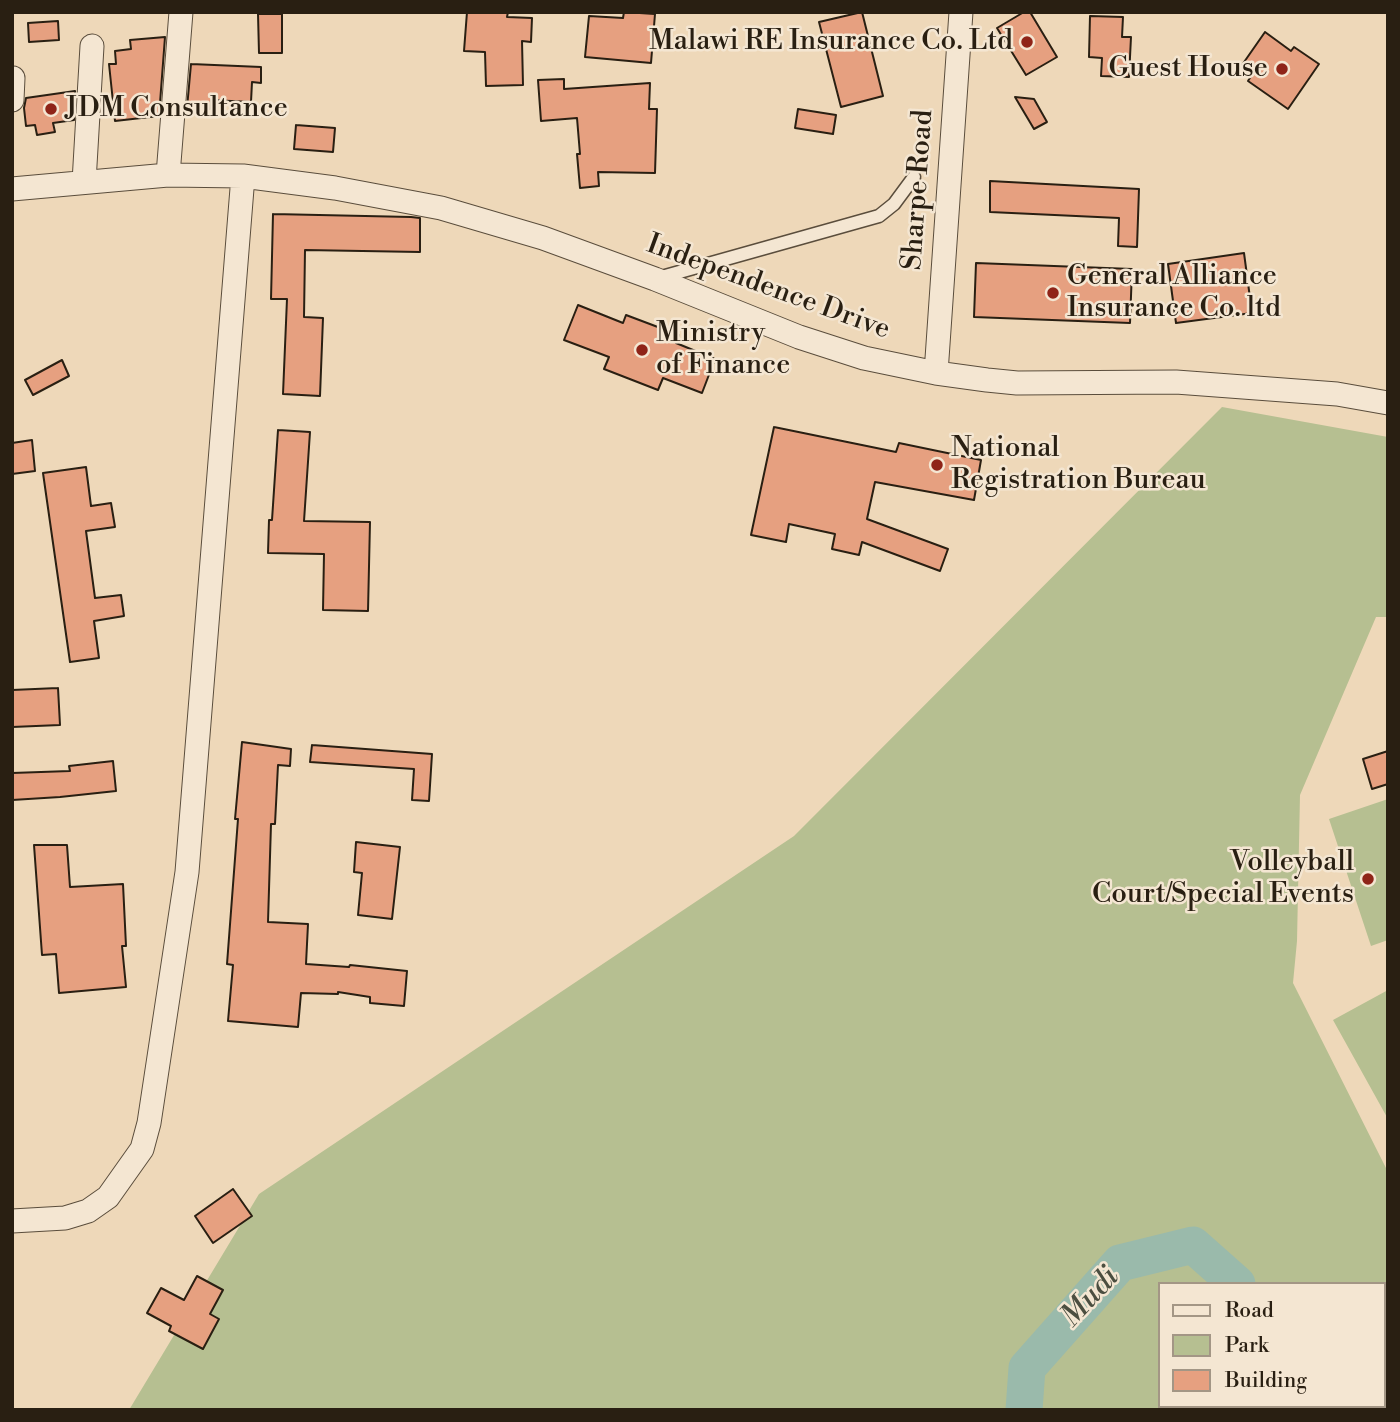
<!DOCTYPE html>
<style>
body{margin:0}
#map{position:relative;width:1400px;height:1422px;overflow:hidden;background:#eed8b9;font-family:"Libre Bodoni",serif}
canvas{display:block}
.frame{position:absolute;inset:0;border:14px solid #291f12;pointer-events:none}
.legend{position:absolute;left:1158px;top:1282px;width:228px;height:126px;box-sizing:border-box;background:#f4e6d2;border:2px solid #a39685;margin:0;padding:9px 12px;list-style:none;font-size:21px;color:#291f12}
.legend li{display:flex;align-items:center;gap:14px;height:35px}
.legend b{width:35px;border:2px solid #a39685}
</style>
<div id="map">
<canvas width="1400" height="1422"></canvas>
<div class="frame"></div>
<ul class="legend">
<li><b style="height:9px;background:#f4e6d2"></b>Road</li>
<li><b style="height:19px;background:#b6bf91"></b>Park</li>
<li><b style="height:19px;background:#e6a080"></b>Building</li>
</ul>
</div>
<script>
const ctx = document.querySelector('canvas').getContext('2d');
ctx.lineJoin = 'round';
function paint(path, color) {
  ctx.fillStyle = color;
  ctx.fill(path, 'evenodd');
}
function poly(rows) {
  const path = new Path2D();
  for (const r of rows) {
    path.moveTo(r[0], r[1]);
    for (let i = 2; i < r.length; i += 2) path.lineTo(r[i], r[i + 1]);
  }
  return path;
}
function stroke(path, color, width, dash) {
  ctx.strokeStyle = color;
  ctx.lineWidth = width;
  ctx.lineCap = dash ? 'butt' : 'round';
  ctx.setLineDash(dash || []);
  ctx.stroke(path);
}
function label(font, color, halo, rows, align = 'center') {
  ctx.font = font + ' "Libre Bodoni",serif';
  ctx.lineWidth = 5;
  ctx.setLineDash([]);
  ctx.textBaseline = 'middle';
  ctx.strokeStyle = halo;
  ctx.fillStyle = color;
  for (const [text, x, y, turn = 0] of rows) {
    ctx.save();
    ctx.translate(x, y);
    ctx.rotate((+turn || 0) * Math.PI / 180);
    ctx.textAlign = isNaN(turn) ? turn : align;
    if (halo) ctx.strokeText(text, 0, 0);
    ctx.fillText(text, 0, 0);
    ctx.restore();
  }
}
paint(poly([
 [1222,407,1388,437,1388,617,1376,617,1300,795,1297,941,1293,983,1388,1172,1388,1410,129,1410,259,1194,794,836],
 [1160,1284,1384,1284,1384,1406,1160,1406],
 [1388,799,1388,940,1371,946,1329,819],
 [1388,990,1388,1119,1333,1020]
]), '#b6bf91');
stroke(poly([
 [1376,1406,1380,1410],
 [1024,1410,1027,1368,1120,1263,1193,1245,1237,1284]
]), '#9abaab', 37);
const building = poly([
 [467,12,508,12,507,17,532,18,531,42,522,41,523,85,486,86,485,52,464,51,467,12],
 [624,12,655,14,651,63,585,57,589,16,623,18,624,12],
 [862,12,883,96,841,107,819,22,862,12],
 [1024,12,1030,12,1057,57,1026,75,997,28,1024,12],
 [258,14,282,14,282,53,259,53,258,14],
 [1090,16,1123,17,1122,37,1131,37,1129,77,1101,76,1102,58,1089,57,1090,16],
 [58,21,59,40,29,42,28,23,58,21],
 [1265,32,1291,51,1294,47,1319,64,1288,109,1248,81,1253,73,1242,65,1265,32],
 [165,37,159,116,115,121,109,64,116,64,115,51,131,49,130,40,165,37],
 [191,64,261,67,261,83,252,82,251,102,211,100,210,109,187,108,191,64],
 [564,79,564,89,650,83,649,109,657,109,655,173,598,172,599,186,580,188,577,154,580,154,577,118,541,121,538,80,564,79],
 [75,91,74,120,53,123,55,132,37,135,35,125,26,126,24,108,26,98,75,91],
 [1015,97,1034,99,1047,122,1034,129,1015,97],
 [798,109,836,115,833,134,795,128,798,109],
 [296,125,335,128,333,152,294,149,296,125],
 [990,181,1139,189,1137,247,1118,246,1119,218,990,212,990,181],
 [273,214,411,217,420,218,420,252,305,250,304,317,323,318,320,396,283,394,287,299,271,299,273,214],
 [1244,253,1252,313,1176,323,1168,264,1244,253],
 [976,263,1132,269,1130,323,974,317,976,263],
 [578,305,623,323,626,315,679,335,676,343,715,359,702,393,663,378,658,390,604,369,609,357,564,340,578,305],
 [62,360,69,376,33,395,25,380,62,360],
 [774,427,896,452,899,443,981,460,974,500,875,482,867,519,948,549,940,571,862,542,859,555,832,549,835,534,789,524,786,542,751,535,774,427],
 [278,430,310,432,304,521,370,522,368,611,323,610,324,554,268,553,269,520,272,520,278,430],
 [32,440,35,471,12,474,12,443,32,440],
 [86,467,91,506,111,503,115,527,86,531,95,598,121,595,124,616,94,621,99,658,70,662,43,473,86,467],
 [58,688,60,725,12,727,12,690,58,688],
 [242,742,291,749,290,766,278,765,275,824,271,824,268,922,308,924,306,964,349,967,350,965,407,971,404,1006,370,1003,370,997,338,992,338,994,301,993,298,1027,228,1021,233,965,227,964,238,819,235,819,242,742],
 [312,745,432,754,429,801,412,800,414,769,310,762,312,745],
 [1388,751,1388,784,1372,789,1363,759,1388,751],
 [113,761,116,791,60,797,12,800,12,773,70,771,69,766,113,761],
 [356,842,400,847,392,919,358,915,362,873,354,872,356,842],
 [34,845,67,845,70,887,123,884,126,946,122,946,126,987,59,993,56,954,42,955,34,845],
 [233,1189,252,1216,213,1243,195,1216,233,1189],
 [197,1276,223,1290,210,1314,219,1319,203,1349,169,1331,171,1326,147,1313,161,1288,184,1300,197,1276]
]);
paint(building, '#e6a080');
stroke(building, '#291f12', 2);
const service = poly([
 [658,278,879,216,894,204,914,177]
]);
const minor = poly([
 [12,100,13,78],
 [168,175,181,12],
 [84,182,92,46],
 [12,189,168,175,243,176,335,188,441,208,543,238,655,279,799,337,864,358,936,373,987,380,1017,383,1176,382,1337,394,1388,403],
 [936,373,961,12],
 [12,1221,65,1218,88,1211,108,1197,142,1149,149,1123,187,872,243,176]
]);
stroke(service, '#5a4d3c', 15);
stroke(minor, '#5a4d3c', 25);
stroke(service, '#f4e6d2', 12);
stroke(minor, '#f4e6d2', 23);
for (const [x, y, r, color] of [
 [1027,42,7,"#8f2418"],
 [1282,69,7,"#8f2418"],
 [51,109,7,"#8f2418"],
 [1053,293,7,"#8f2418"],
 [642,350,7,"#8f2418"],
 [937,465,7,"#8f2418"],
 [1368,879,7,"#8f2418"]
]) {
  const dot = new Path2D();
  dot.arc(x, y, r, 0, 2 * Math.PI);
  ctx.fillStyle = color;
  ctx.fill(dot);
  stroke(dot, '#f4e6d2', 2.5);
}
label('28px', '#291f12', '#f4e6d2', [
 ["Malawi RE Insurance Co. Ltd",1013,42,"right"],
 ["Guest House",1268,69,"right"],
 ["JDM Consultance",65,109],
 ["General Alliance",1067,277],
 ["Insurance Co. ltd",1067,309],
 ["Ministry",656,334],
 ["of Finance",656,366],
 ["National",951,449],
 ["Registration Bureau",951,481],
 ["Volleyball",1354,863,"right"],
 ["Court/Special Events",1354,895,"right"]
], 'left');
label('28px', '#291f12', '#f4e6d2', [
 ["Sharpe Road",919,190,-86],
 ["Independence Drive",768,288,20]
]);
label('italic 30px', '#4b4e40', '#f4e6d2', [
 ["Mudi",1091,1298,-47]
]);
</script>
